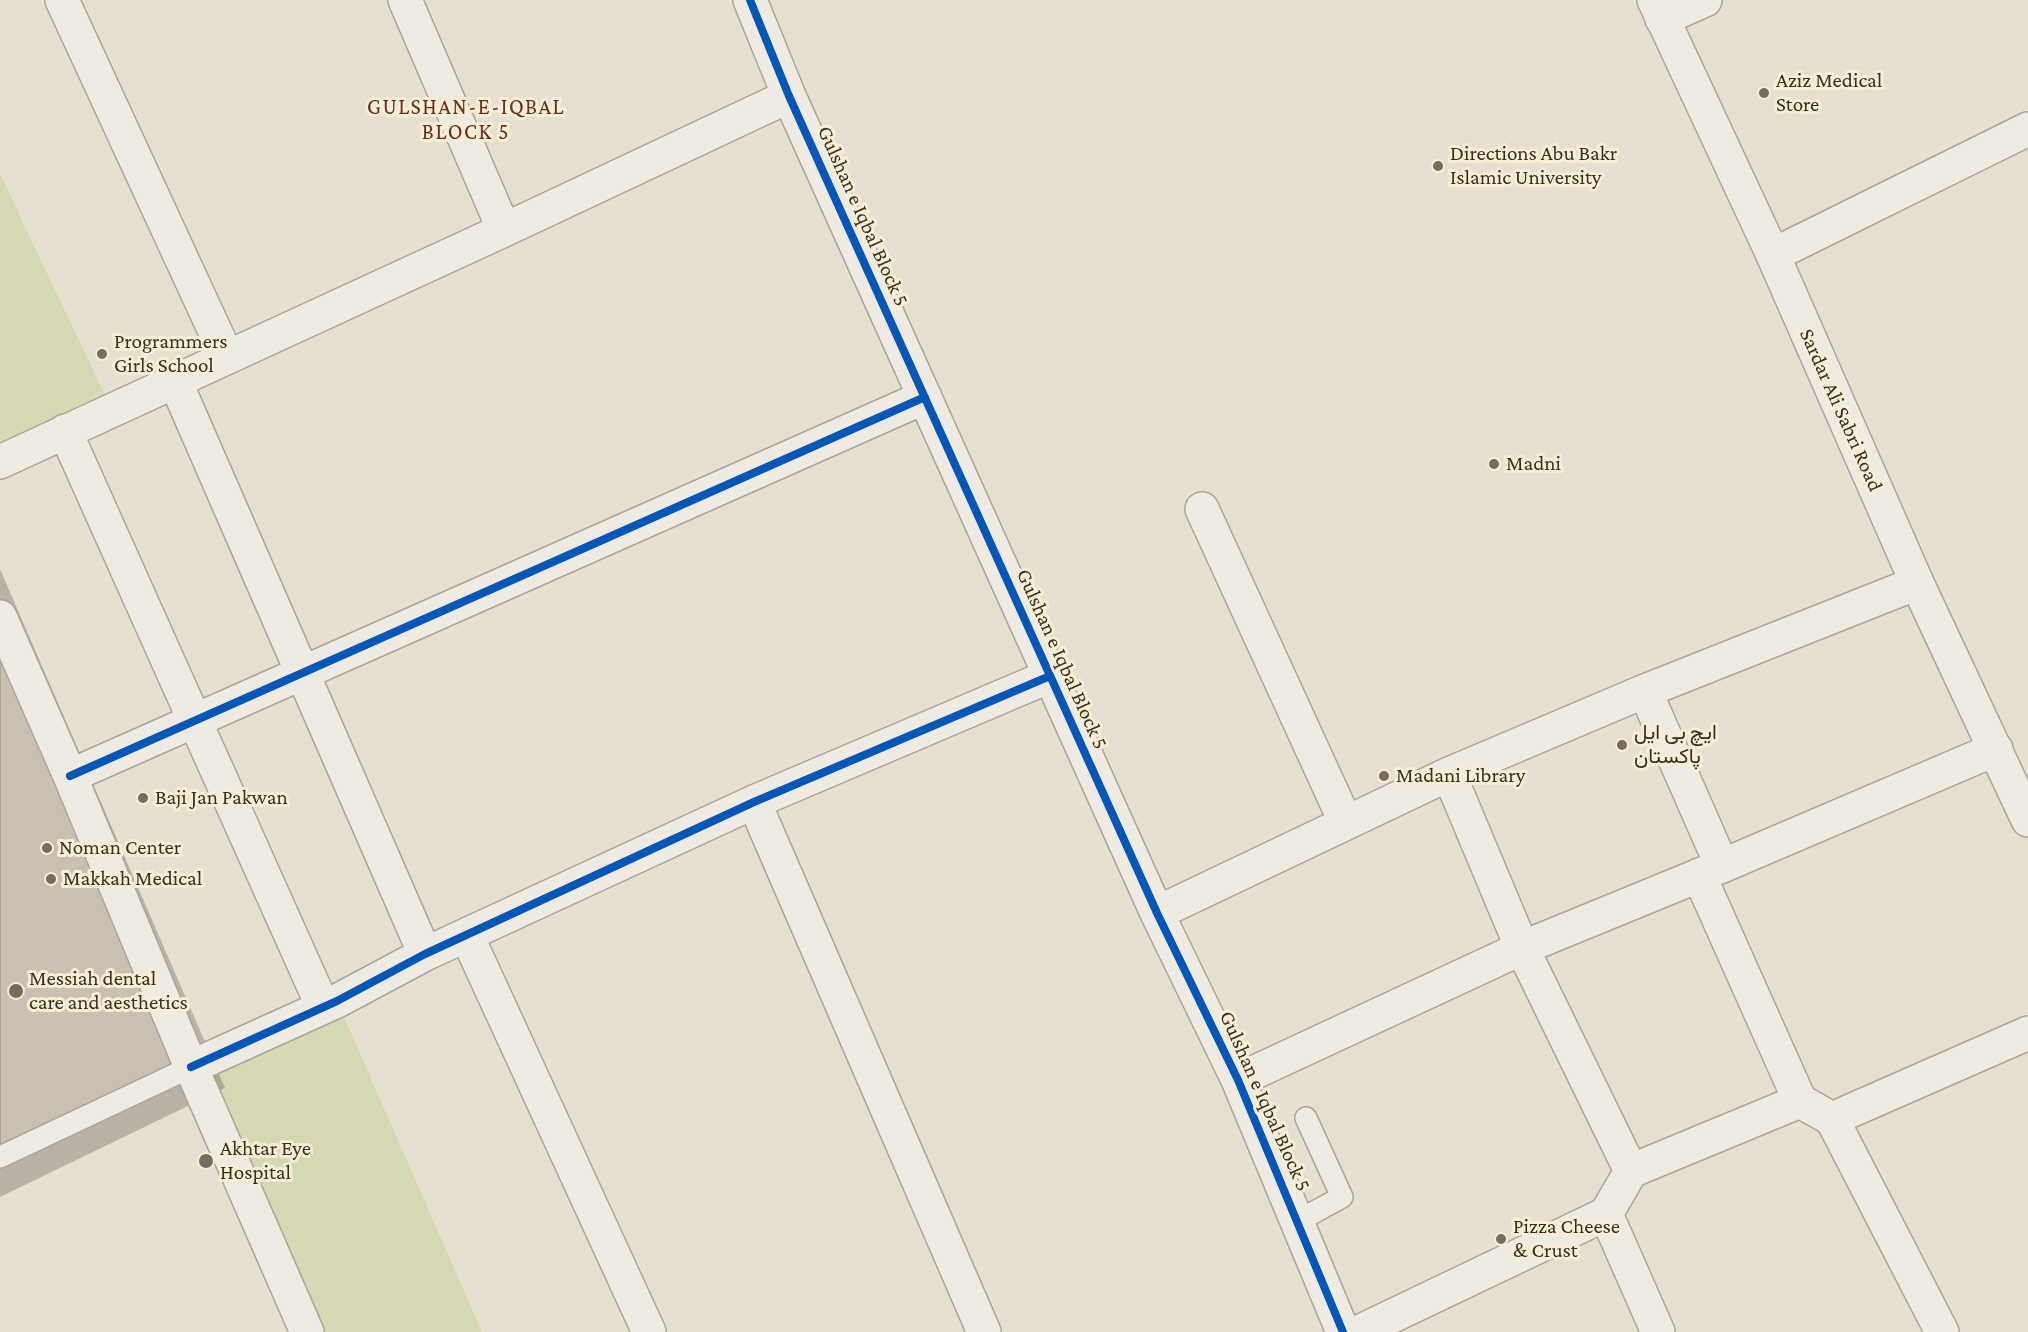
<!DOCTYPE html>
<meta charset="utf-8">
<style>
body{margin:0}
canvas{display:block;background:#e7e0d1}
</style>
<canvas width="2028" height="1332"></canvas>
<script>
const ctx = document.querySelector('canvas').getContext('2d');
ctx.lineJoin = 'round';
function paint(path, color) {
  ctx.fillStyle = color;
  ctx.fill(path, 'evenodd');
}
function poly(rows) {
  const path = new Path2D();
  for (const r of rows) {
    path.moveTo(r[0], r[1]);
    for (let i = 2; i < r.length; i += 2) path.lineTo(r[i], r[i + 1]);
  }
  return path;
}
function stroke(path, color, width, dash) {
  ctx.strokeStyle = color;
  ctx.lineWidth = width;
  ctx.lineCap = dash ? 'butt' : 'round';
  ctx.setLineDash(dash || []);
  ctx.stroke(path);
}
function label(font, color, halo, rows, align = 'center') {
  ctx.font = font + ' "Crimson Pro",Vazirmatn,serif';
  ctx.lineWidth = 6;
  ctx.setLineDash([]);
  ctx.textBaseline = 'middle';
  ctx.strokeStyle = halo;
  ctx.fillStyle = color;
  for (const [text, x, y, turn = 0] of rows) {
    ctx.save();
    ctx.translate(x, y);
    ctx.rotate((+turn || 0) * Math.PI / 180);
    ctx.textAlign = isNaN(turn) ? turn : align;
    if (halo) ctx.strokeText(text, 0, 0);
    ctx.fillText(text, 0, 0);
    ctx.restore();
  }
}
paint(poly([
 [0,174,112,410,0,462],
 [337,1001,482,1332,306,1332,189,1067]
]), '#d6d7b3');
paint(poly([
 [0,569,225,1088,0,1197]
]), '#0003');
const building = poly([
 [0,630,189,1067,0,1159,0,630]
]);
paint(building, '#cbbfb2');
stroke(building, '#a89c90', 1.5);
const service = poly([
 [0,1157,191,1067],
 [1298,1221,1342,1197,1306,1118]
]);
const minor = poly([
 [62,0,227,357],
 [405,0,504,230],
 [750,0,789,96,1157,913,1238,1080,1343,1332],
 [1662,19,1705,0],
 [1773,255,2028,129],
 [175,381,425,954],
 [65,431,323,1007],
 [0,462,504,230,789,96],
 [1202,509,1346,823],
 [0,617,70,776,191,1067,307,1332],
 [1645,691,1722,866],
 [1449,774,1522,948,1631,1171],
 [70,776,925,397],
 [754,802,984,1332],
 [1699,875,1800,1101],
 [1157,913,1449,774,1645,691,1917,583],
 [467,936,649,1332],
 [191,1067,337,1001,425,954,754,802,1050,676],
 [1238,1080,1522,948,1722,866,1996,749],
 [1832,1119,1942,1332],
 [1606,1214,1658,1332],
 [1359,1332,1606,1214,1631,1171,1800,1101,1832,1119,2028,1033]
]);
const tertiary = poly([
 [1654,0,1773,255,1917,583,2028,820]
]);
stroke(service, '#ada599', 24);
stroke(minor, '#ada599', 36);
stroke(tertiary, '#ada599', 36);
stroke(service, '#efebe3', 21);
stroke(minor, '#efebe3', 33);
stroke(tertiary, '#efebe3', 33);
stroke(poly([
 [750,0,789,96,1157,913,1238,1080,1343,1332],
 [70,776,925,397],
 [191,1067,337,1001,425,954,754,802,1050,676]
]), '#0057b8', 8);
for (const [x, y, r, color] of [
 [1764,93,6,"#786c5e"],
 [1438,166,6,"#786c5e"],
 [102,354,6,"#786c5e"],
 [1494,464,6,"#786c5e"],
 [1622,745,6,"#786c5e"],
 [1384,776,6,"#786c5e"],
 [143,798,6,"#786c5e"],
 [47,848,6,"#786c5e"],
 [51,879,6,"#786c5e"],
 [16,991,8,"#786c5e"],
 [206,1161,8,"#786c5e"],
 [1501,1239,6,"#786c5e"]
]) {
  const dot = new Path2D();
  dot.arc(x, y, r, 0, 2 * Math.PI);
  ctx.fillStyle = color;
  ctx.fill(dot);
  stroke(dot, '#f7eed8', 2);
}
label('21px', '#3d2e20', '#f7eed8', [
 ["Aziz Medical",1776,81],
 ["Store",1776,105],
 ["Directions Abu Bakr",1450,154],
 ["Islamic University",1450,178],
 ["Programmers",114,342],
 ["Girls School",114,366],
 ["Madni",1506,464],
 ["ایچ بی ایل",1634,733],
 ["پاکستان",1634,757],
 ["Madani Library",1396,776],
 ["Baji Jan Pakwan",155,798],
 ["Noman Center",59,848],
 ["Makkah Medical",63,879],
 ["Messiah dental",29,979],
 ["care and aesthetics",29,1003],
 ["Akhtar Eye",220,1149],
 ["Hospital",220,1173],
 ["Pizza Cheese",1513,1227],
 ["& Crust",1513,1251]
], 'left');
label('21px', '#3d2e20', '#f7eed8', [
 ["Gulshan e Iqbal Block 5",863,216,66],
 ["Sardar Ali Sabri Road",1841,410,66],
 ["Gulshan e Iqbal Block 5",1062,659,66],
 ["Gulshan e Iqbal Block 5",1265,1101,66]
]);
ctx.letterSpacing = '1.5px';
label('22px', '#6b2e1e', '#f7eed8', [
 ["GULSHAN-E-IQBAL",466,107],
 ["BLOCK 5",466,132]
]);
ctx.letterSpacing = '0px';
</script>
